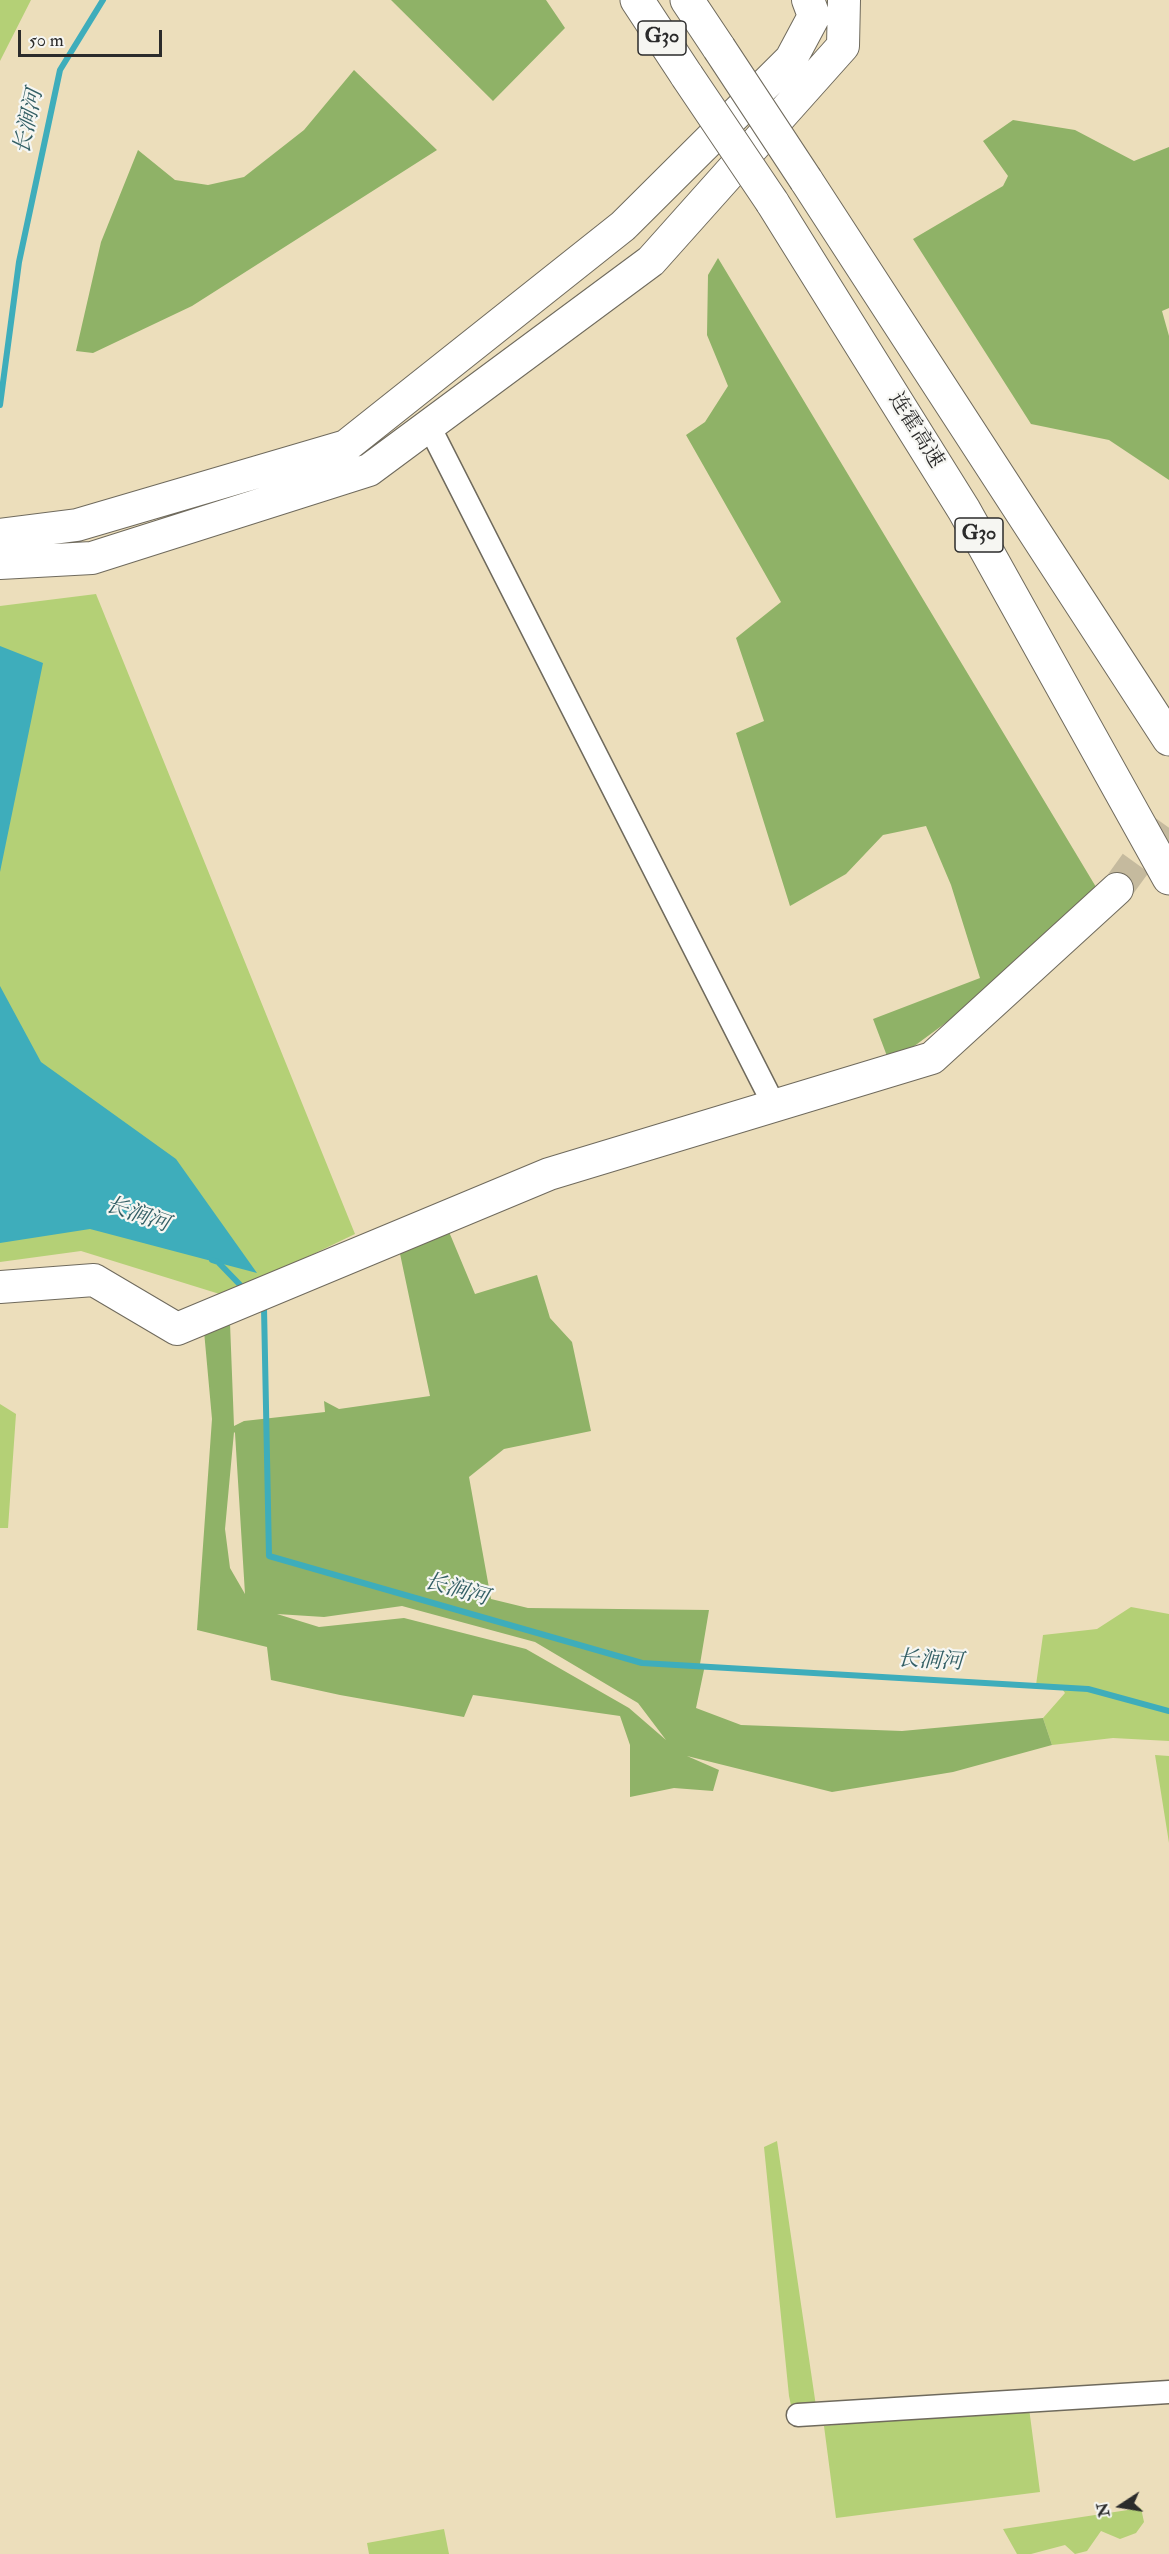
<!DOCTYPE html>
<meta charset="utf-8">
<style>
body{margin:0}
#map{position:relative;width:1169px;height:2554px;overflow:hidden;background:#ecdebb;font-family:"IM FELL Double Pica",serif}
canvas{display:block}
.north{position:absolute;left:1091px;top:2476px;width:60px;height:60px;-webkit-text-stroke:4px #f6f6f2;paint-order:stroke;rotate:258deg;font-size:16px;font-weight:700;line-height:24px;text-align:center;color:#2b2b2b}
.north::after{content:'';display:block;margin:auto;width:21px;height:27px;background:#2b2b2b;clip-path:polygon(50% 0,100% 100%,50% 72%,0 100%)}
.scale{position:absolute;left:18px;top:30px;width:144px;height:27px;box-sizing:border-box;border:3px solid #2b2b2b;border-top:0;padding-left:8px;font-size:18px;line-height:21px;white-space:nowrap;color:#2b2b2b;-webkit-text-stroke:4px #f6f6f2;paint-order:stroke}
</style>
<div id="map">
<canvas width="1169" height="2554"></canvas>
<div class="north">N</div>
<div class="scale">50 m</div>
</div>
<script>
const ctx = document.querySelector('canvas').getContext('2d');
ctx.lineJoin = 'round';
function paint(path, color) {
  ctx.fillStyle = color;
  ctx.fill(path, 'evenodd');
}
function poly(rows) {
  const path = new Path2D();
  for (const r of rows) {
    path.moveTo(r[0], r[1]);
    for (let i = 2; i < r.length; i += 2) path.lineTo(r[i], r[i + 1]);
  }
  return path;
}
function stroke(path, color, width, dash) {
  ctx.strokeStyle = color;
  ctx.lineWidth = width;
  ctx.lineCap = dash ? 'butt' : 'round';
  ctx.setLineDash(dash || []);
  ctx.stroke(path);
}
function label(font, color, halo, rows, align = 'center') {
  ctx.font = font + ' "IM FELL Double Pica","Noto Serif SC",serif';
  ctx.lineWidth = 4.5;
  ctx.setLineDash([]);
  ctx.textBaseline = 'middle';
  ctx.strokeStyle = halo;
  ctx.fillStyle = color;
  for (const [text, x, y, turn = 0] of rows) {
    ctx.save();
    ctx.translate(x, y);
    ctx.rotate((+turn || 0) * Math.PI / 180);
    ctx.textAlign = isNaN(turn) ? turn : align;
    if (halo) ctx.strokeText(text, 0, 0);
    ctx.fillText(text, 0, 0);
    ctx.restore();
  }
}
paint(poly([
 [0,0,31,0,0,61],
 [96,594,355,1234,226,1296,81,1251,0,1262,0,606],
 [0,1404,16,1414,8,1528,0,1528],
 [1131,1607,1169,1614,1169,1741,1113,1738,1052,1745,1043,1718,1065,1693,1060,1686,1036,1685,1043,1635,1097,1629],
 [1155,1755,1169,1756,1169,1843],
 [777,2141,817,2413,793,2415,789,2396,764,2147],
 [1029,2408,1040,2492,836,2518,824,2426],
 [1141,2508,1144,2522,1136,2533,1120,2539,1101,2531,1087,2551,1075,2554,1065,2545,1031,2554,1017,2554,1003,2529],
 [444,2529,449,2554,369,2554,367,2543]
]), '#b4d076');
paint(poly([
 [391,0,546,0,565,28,493,101],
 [354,70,437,150,192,306,93,353,76,351,101,242,138,150,175,180,208,185,244,177,304,130],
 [1013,120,1075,130,1134,161,1169,147,1169,308,1162,311,1169,336,1169,480,1109,440,1031,424,913,239,1003,186,1008,176,983,141],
 [718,258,1096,887,1001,982,890,1064,873,1019,980,978,951,885,926,826,883,835,846,874,790,906,736,733,764,721,736,638,781,602,686,435,705,422,728,386,707,335,708,275],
 [447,1227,475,1294,537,1275,550,1318,572,1342,591,1431,504,1449,469,1477,491,1599,528,1608,709,1610,700,1664,705,1665,696,1708,741,1725,902,1731,1043,1718,1052,1745,953,1772,832,1792,687,1756,719,1770,713,1791,674,1788,630,1797,630,1745,620,1716,473,1695,464,1717,340,1695,271,1680,267,1647,197,1630,212,1419,204,1331,230,1323,234,1426,244,1421,325,1412,324,1401,339,1409,430,1396,399,1249],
 [234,1432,235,1433,245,1594,230,1568,225,1529],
 [402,1606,535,1642,638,1703,666,1740,629,1708,526,1649,404,1618,319,1627,277,1614,324,1617]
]), '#8fb267');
paint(poly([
 [0,646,43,663,0,872],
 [0,986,41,1062,176,1159,257,1273,90,1229,0,1243]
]), '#3eadbb');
stroke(poly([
 [0,405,19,262,60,70,103,0],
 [212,1260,218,1262,246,1291],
 [260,1304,264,1308,269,1556,642,1663,1088,1689,1169,1711]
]), '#3eadbb', 6);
stroke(poly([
 [1117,889,1169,817]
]), '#c5ba9e', 32, [32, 16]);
const street = poly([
 [429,426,774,1105],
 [798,2415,1169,2392]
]);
const secondary = poly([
 [0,535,77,525,346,446,623,226,791,59,814,16,808,0],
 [0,563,92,558,369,470,651,261,843,46,844,0],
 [0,1287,94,1280,177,1329,549,1174,932,1058,1117,889]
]);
const highway = poly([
 [637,0,687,76],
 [687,0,719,48],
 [806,180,1169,739],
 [772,202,964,510,1169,878]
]);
stroke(street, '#6f6a5d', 25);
stroke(secondary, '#6f6a5d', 34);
stroke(highway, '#6f6a5d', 35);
stroke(street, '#fff', 22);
stroke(secondary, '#fff', 32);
stroke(highway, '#fff', 33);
const highwayBridge = poly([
 [719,48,806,180],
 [687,76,772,202]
]);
stroke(highwayBridge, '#6f6a5d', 35, []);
stroke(highwayBridge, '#fff', 33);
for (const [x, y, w] of [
 [662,38,48],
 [979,535,48]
]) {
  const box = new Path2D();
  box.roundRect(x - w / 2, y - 17, w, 34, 4.5);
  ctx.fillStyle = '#f6f6f2';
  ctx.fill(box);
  stroke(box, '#2b2b2b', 1.5);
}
label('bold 20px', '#2b2b2b', null, [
 ["G30",662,38],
 ["G30",979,535]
]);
label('21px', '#2b2b2b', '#f6f6f2', [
 ["连霍高速",915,431,58]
]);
label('italic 22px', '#335f65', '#f6f6f2', [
 ["长涧河",30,122,-78],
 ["长涧河",137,1216,19],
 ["长涧河",456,1591,16],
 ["长涧河",930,1662,3]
]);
</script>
